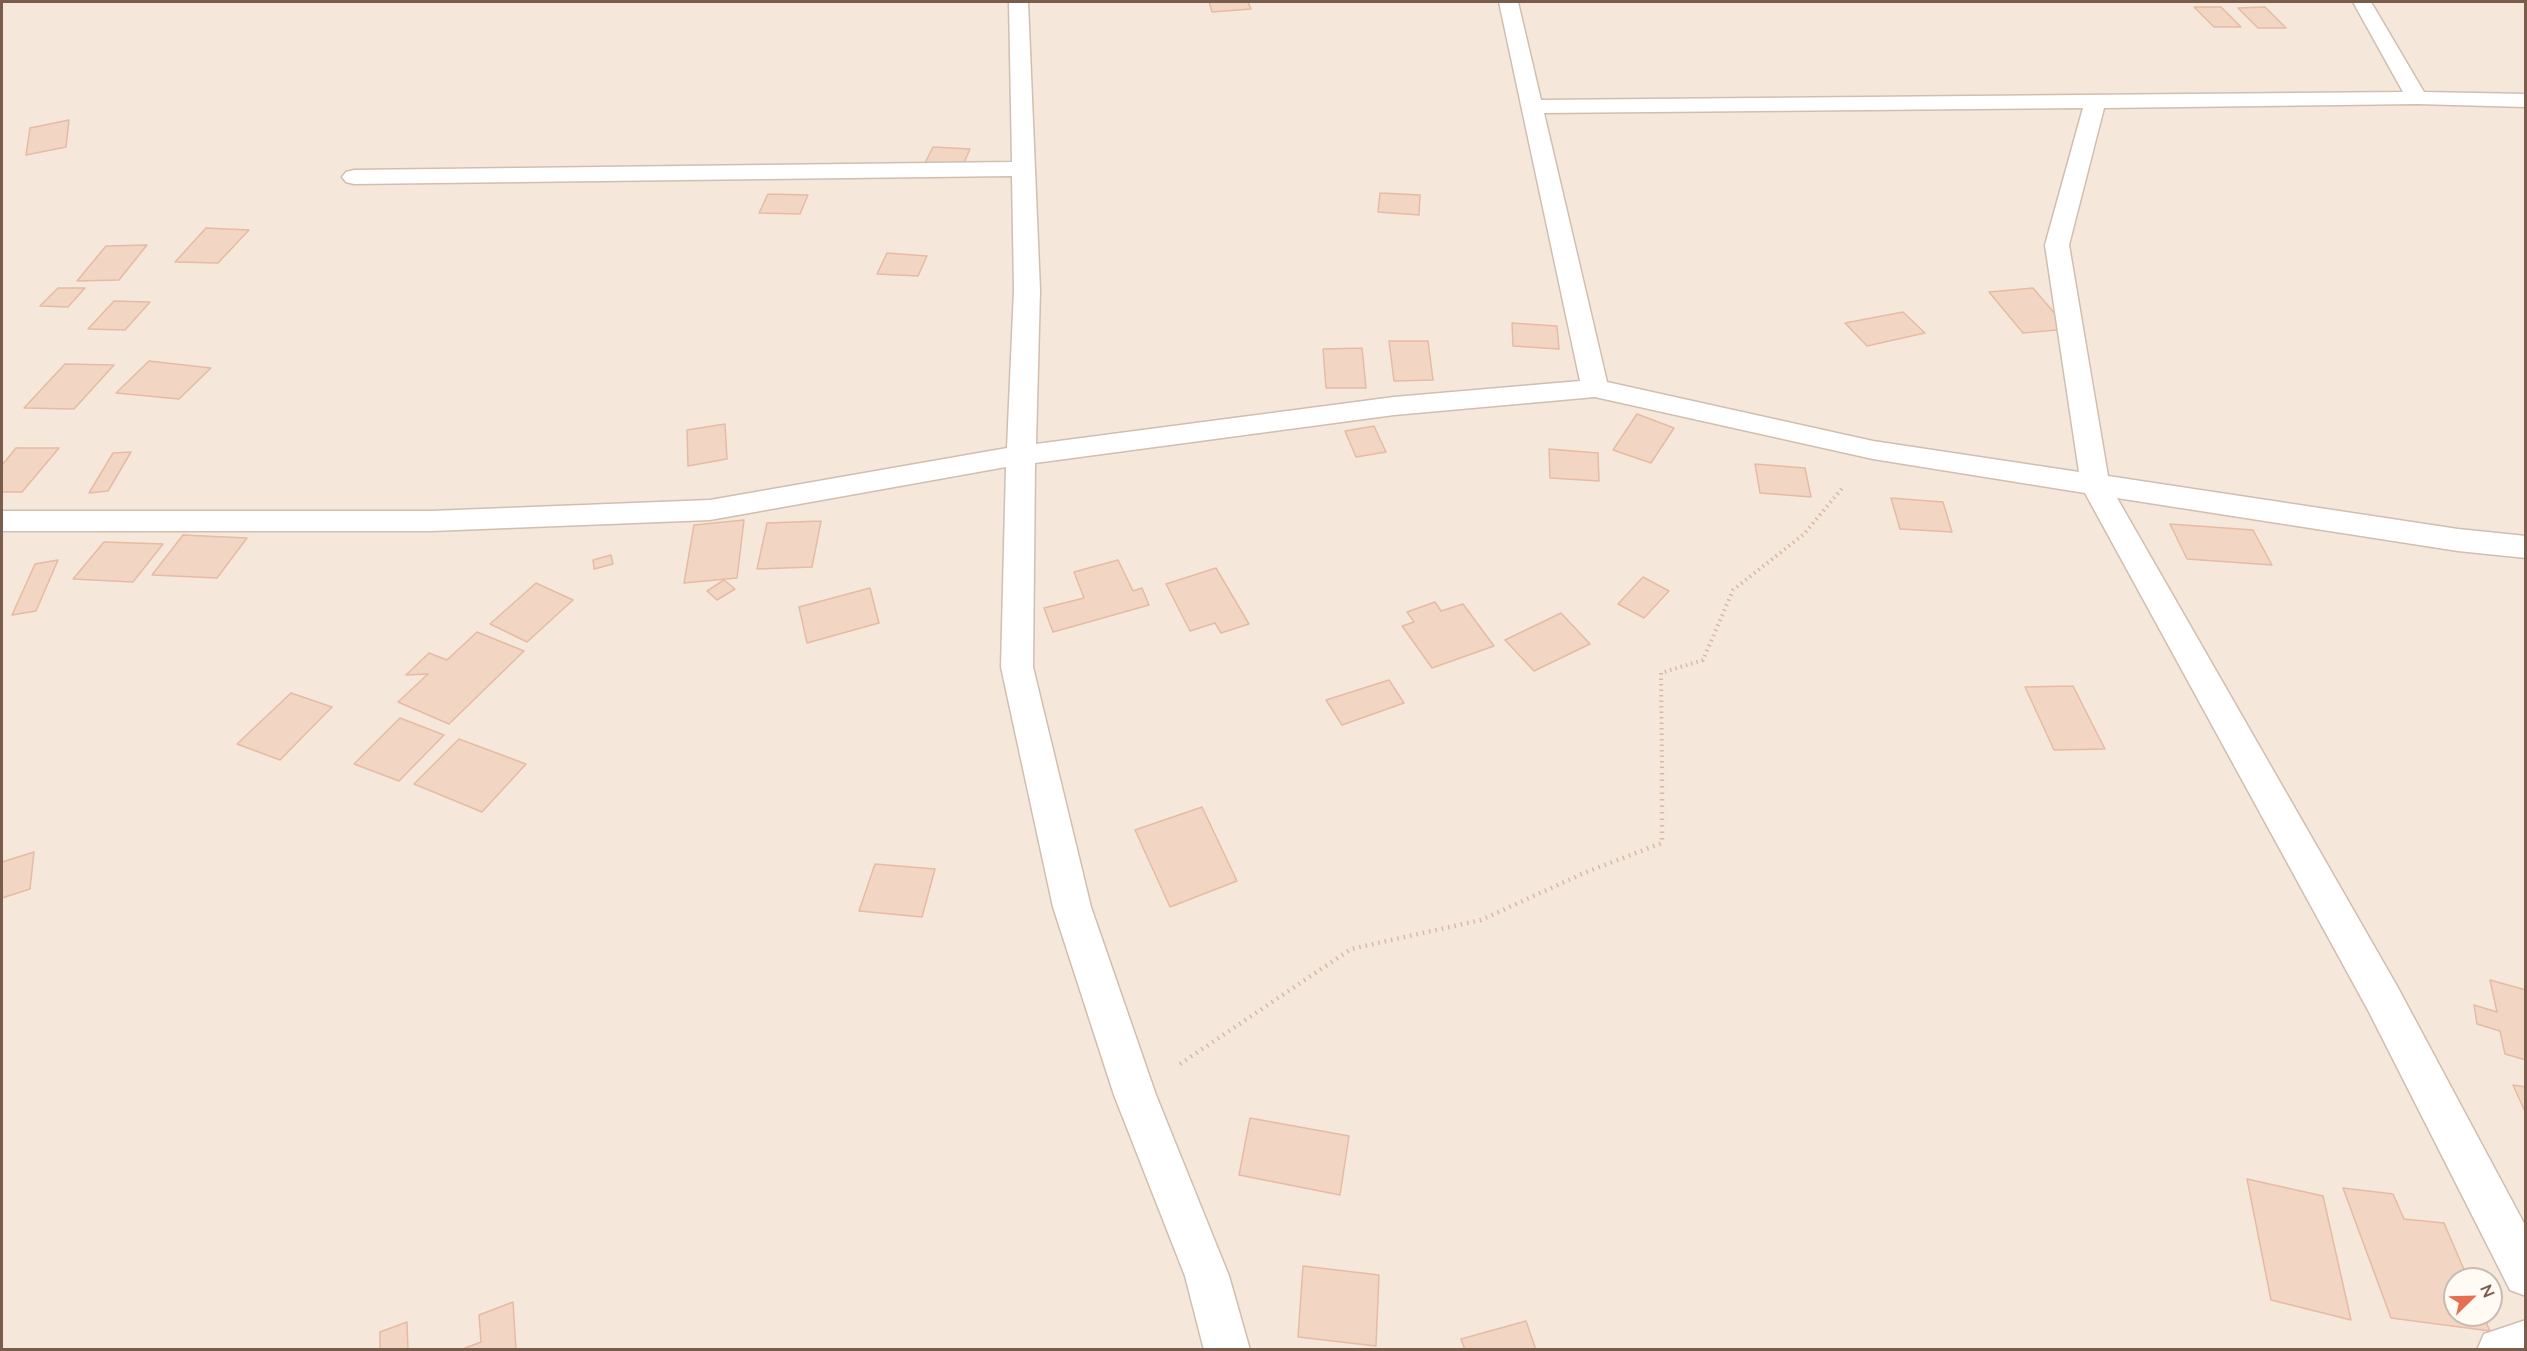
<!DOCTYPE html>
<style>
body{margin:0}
#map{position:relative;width:2527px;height:1351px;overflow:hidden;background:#fdf6ec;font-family:Lato,sans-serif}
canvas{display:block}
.frame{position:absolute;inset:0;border:3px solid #7a5c4d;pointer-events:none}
.north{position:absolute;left:2443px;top:1267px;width:60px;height:60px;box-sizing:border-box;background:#fffaf3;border:2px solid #cabbb1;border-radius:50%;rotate:67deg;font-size:16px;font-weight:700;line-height:24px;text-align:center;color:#7a5c4d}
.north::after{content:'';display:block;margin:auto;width:21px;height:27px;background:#e76f51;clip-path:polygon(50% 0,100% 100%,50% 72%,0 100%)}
</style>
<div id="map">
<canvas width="2527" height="1351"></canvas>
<div class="frame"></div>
<div class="north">N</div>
</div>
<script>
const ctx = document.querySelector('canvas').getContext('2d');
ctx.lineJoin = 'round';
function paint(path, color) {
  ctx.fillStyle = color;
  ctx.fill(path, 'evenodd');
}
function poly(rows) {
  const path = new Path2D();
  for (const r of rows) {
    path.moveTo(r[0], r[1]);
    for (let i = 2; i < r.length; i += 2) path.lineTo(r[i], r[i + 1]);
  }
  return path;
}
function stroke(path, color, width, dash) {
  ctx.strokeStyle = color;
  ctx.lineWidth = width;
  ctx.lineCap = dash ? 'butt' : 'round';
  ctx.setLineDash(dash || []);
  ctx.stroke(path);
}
paint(poly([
 [2,2,2525,2,2525,1349,2,1350],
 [2455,1279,2491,1279,2491,1315,2455,1315]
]), '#f5e8da');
const building = poly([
 [1209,2,1248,2,1251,9,1212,12,1209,2],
 [2194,7,2221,7,2241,27,2214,27,2194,7],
 [2265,7,2286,28,2258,28,2238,8,2265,7],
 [69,120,66,147,26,155,30,128,69,120],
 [933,147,970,149,962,167,924,165,933,147],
 [1380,193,1420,195,1419,215,1378,212,1380,193],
 [768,194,808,195,800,214,759,213,768,194],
 [206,228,249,230,218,263,175,262,206,228],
 [147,245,119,280,77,281,106,246,147,245],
 [887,253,927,256,918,276,877,274,887,253],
 [58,288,85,288,68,307,40,306,58,288],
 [2033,288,2068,329,2023,333,1989,292,2033,288],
 [114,301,150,302,125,330,88,329,114,301],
 [1903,312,1925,333,1867,346,1845,323,1903,312],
 [1512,323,1557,326,1559,349,1513,346,1512,323],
 [1389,341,1428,341,1433,380,1394,381,1389,341],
 [1362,348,1366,388,1326,388,1323,349,1362,348],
 [149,361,211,368,179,399,116,393,149,361],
 [65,364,114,365,74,409,24,408,65,364],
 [1637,414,1674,428,1651,463,1613,450,1637,414],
 [725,424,727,459,688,466,687,430,725,424],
 [1374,426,1386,452,1356,457,1345,431,1374,426],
 [16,448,59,448,22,492,2,492,2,465,16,448],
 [1549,449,1598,453,1599,481,1550,478,1549,449],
 [131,452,108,491,89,493,113,453,131,452],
 [1755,464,1805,468,1811,497,1760,493,1755,464],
 [1891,498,1943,502,1952,532,1900,529,1891,498],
 [744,520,737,578,684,583,694,525,744,520],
 [821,521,812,567,757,569,767,523,821,521],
 [2170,524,2253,530,2272,565,2187,559,2170,524],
 [183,535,247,538,217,578,152,575,183,535],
 [104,542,163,544,133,582,73,579,104,542],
 [611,555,613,564,594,569,593,560,611,555],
 [58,560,36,611,12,615,35,564,58,560],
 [1118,560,1133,591,1142,588,1149,605,1053,632,1044,608,1084,598,1074,572,1118,560],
 [1216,568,1249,624,1221,633,1215,623,1190,631,1166,584,1216,568],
 [1643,577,1669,591,1644,618,1618,604,1643,577],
 [724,580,735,589,717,600,707,591,724,580],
 [536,583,573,600,527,642,490,624,536,583],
 [870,588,879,623,807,643,799,607,870,588],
 [1435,602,1441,611,1463,604,1494,646,1432,668,1402,626,1414,622,1407,612,1435,602],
 [1561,613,1590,644,1534,671,1505,640,1561,613],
 [477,632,524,651,449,724,398,702,428,674,406,675,429,653,447,660,477,632],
 [1389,680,1404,703,1342,725,1326,700,1389,680],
 [2073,686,2105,749,2054,750,2025,687,2073,686],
 [291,693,332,707,280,760,237,744,291,693],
 [400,718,444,735,399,781,354,764,400,718],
 [459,739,526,764,482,812,414,784,459,739],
 [1202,807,1237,881,1170,907,1135,830,1202,807],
 [34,852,30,889,2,898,2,862,34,852],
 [875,864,935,869,922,917,859,911,875,864],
 [2490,980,2526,990,2526,1060,2505,1054,2500,1031,2477,1024,2474,1005,2497,1012,2490,980],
 [2513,1085,2526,1087,2526,1114,2513,1085],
 [1250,1118,1349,1136,1340,1195,1239,1175,1250,1118],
 [2247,1179,2323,1196,2351,1320,2271,1300,2247,1179],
 [2343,1188,2393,1194,2404,1219,2444,1223,2468,1279,2455,1279,2455,1315,2483,1315,2490,1331,2391,1318,2343,1188],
 [1303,1266,1379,1275,1376,1346,1298,1337,1303,1266],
 [513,1302,516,1350,460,1350,481,1342,479,1315,513,1302],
 [1526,1321,1536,1350,1465,1350,1461,1339,1526,1321],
 [407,1322,408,1350,380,1350,380,1332,407,1322]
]);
paint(building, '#f3d5c3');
stroke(building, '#e6bba3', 1.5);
const street = poly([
 [1009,2,1028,2,1040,290,1036,444,1394,397,1580,381,1499,2,1518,2,1541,100,2403,92,2353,2,2371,2,2424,92,2526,94,2526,107,2417,104,2104,108,2069,245,2108,476,2458,529,2526,536,2526,558,2458,551,2117,498,2397,986,2526,1227,2526,1296,2510,1290,2369,1012,2085,493,1873,459,1595,397,1394,415,1035,463,1033,667,1091,907,1156,1095,1229,1276,1250,1350,1204,1350,1185,1276,1114,1095,1053,907,1001,667,1006,467,710,520,431,531,2,531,2,511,431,511,710,500,1007,448,1014,290,1012,176,354,184,346,182,342,177,346,172,354,170,1012,162,1009,2],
 [2083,108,2045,245,2079,472,1873,441,1607,382,1544,113,2083,108],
 [2526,1320,2526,1350,2477,1350,2484,1334,2526,1320]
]);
stroke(street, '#d1beb0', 3);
stroke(poly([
 [1662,768,1661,673,1703,660,1733,590,1804,534,1844,486]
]), '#d9b8a5', 4, [1.5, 4]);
stroke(poly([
 [1180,1064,1351,949,1481,920,1584,873,1662,843,1662,767]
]), '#d9b8a5', 4.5, [1.5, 5]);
paint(street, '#fff');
</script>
